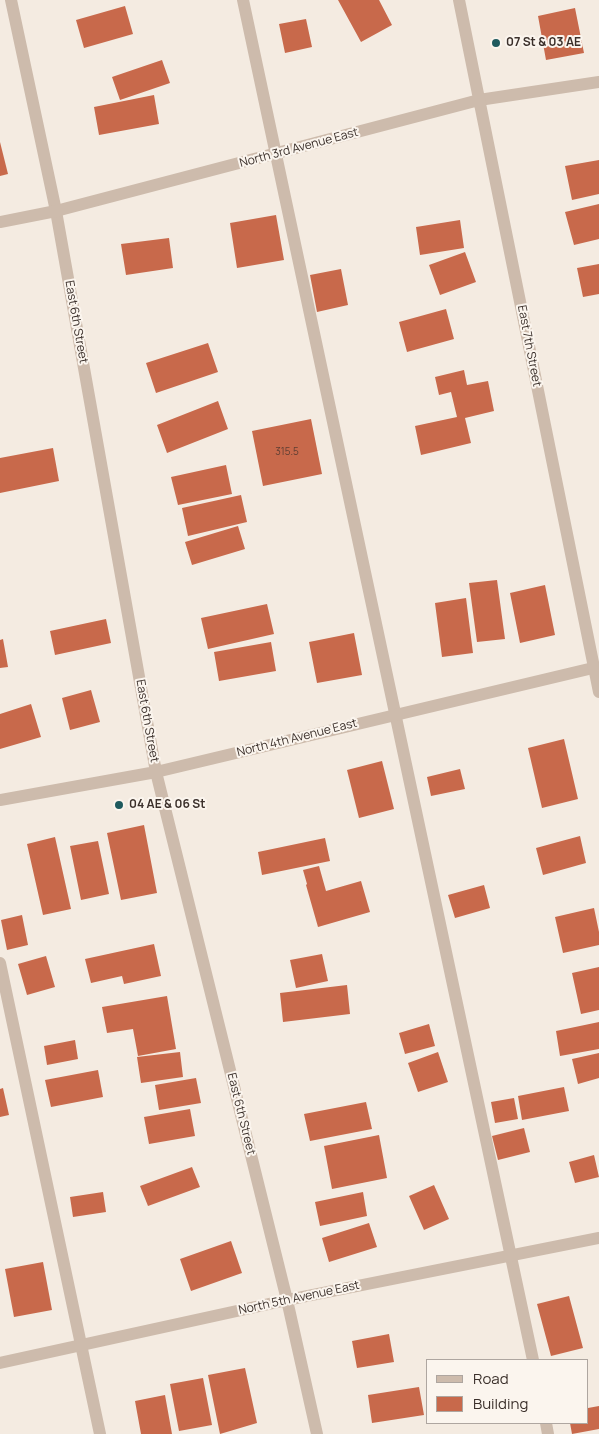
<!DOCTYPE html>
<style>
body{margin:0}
#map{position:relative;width:599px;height:1434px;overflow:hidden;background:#f4ebe1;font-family:Manrope,sans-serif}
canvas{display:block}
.legend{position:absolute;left:426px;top:1359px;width:162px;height:65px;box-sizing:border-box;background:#fbf5ee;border:1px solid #aea6a0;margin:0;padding:6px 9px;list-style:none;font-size:15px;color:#3b302b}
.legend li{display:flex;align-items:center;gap:10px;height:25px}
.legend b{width:25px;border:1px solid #aea6a0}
</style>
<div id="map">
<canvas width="599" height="1434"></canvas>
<ul class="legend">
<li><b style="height:6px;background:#cdbbac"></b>Road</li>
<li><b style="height:14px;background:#c8694b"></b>Building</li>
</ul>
</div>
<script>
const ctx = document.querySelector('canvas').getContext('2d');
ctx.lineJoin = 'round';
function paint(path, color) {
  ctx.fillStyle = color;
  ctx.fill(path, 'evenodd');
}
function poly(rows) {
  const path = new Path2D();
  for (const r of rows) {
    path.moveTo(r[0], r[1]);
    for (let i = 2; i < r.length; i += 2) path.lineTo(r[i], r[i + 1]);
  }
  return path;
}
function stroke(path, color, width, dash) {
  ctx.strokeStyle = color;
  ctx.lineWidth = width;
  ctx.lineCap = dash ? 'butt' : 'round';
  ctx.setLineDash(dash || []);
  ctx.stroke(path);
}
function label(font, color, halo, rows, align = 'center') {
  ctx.font = font + ' Manrope,sans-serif';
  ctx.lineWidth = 4;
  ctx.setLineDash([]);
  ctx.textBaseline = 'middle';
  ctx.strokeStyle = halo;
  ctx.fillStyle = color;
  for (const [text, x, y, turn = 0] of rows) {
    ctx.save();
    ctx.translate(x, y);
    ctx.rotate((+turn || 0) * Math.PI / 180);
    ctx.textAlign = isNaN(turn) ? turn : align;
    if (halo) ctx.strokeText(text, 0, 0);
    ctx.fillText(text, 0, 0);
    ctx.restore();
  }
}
paint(poly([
 [338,0,379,0,392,25,361,42],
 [125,6,133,34,84,48,76,20],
 [575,8,584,53,546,60,538,16],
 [306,19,312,47,285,53,279,24],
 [162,60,170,83,120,100,112,77],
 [154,95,159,124,99,135,94,107],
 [0,142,8,174,0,176],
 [599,160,599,194,572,200,565,166],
 [599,204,599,239,574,245,565,212],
 [276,215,284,260,237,268,230,223],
 [460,220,464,248,420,255,416,227],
 [169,238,173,268,126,275,121,244],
 [465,252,476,282,440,295,429,265],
 [599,264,599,294,583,297,577,268],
 [341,269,348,305,317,312,310,275],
 [446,309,454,339,407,352,399,322],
 [208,343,218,372,156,393,146,363],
 [464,370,467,385,488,381,494,411,465,418,471,443,421,455,415,426,457,417,451,392,439,395,435,377],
 [218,401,228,429,167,453,157,425],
 [311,419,322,474,263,486,252,431],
 [53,448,59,481,0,493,0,458],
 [226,465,232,494,178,505,171,477],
 [241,495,247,522,188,536,182,508],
 [238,526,245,549,192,565,185,542],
 [497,580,505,639,477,642,469,583],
 [545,585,555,635,520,643,510,593],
 [466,598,473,653,442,657,435,603],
 [267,604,274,634,208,649,201,618],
 [106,619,111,643,55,655,50,631],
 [354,633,362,675,317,683,309,642],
 [3,639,8,667,0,668,0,640],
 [271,642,276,671,219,681,214,652],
 [91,690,100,722,70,730,62,698],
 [31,704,41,737,0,749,0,714],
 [564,739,578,799,542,808,528,748],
 [382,761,394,809,359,818,347,770],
 [460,769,465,789,431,796,427,777],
 [144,825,157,893,121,900,107,833],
 [580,836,586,863,543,875,536,848],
 [55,837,71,909,43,915,27,844],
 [325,838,330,861,262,875,258,852],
 [98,841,109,894,81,900,70,846],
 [319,866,326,891,361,881,370,912,318,927,306,885,307,884,303,870],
 [484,885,490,908,455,918,448,895],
 [594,908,599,932,599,945,563,953,555,917],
 [22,915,28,945,7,950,1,920],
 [154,944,161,976,124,984,122,976,91,983,85,959],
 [322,954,328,981,296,988,290,960],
 [46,956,55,987,27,995,18,964],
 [599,967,599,1010,581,1014,572,973],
 [347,985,350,1014,283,1022,280,993],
 [167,996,176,1049,138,1056,133,1029,107,1033,102,1007],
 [599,1022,599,1049,560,1056,556,1031],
 [429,1024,435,1046,405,1054,399,1033],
 [75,1040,78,1059,47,1065,44,1046],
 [180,1052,183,1077,141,1083,137,1057],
 [438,1052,448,1082,418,1092,408,1063],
 [599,1053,599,1078,578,1084,572,1059],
 [98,1070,103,1097,51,1107,45,1080],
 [196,1078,201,1103,159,1110,155,1085],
 [564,1087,569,1111,522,1120,518,1096],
 [3,1088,9,1115,0,1117,0,1089],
 [514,1098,518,1119,495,1123,491,1102],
 [366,1102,372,1129,310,1141,304,1114],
 [190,1109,195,1136,149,1144,144,1117],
 [524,1128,530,1152,498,1160,492,1136],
 [379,1135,387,1178,332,1189,324,1146],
 [594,1155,599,1177,575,1183,569,1162],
 [192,1167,200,1187,148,1206,140,1186],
 [434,1185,449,1219,424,1230,409,1196],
 [103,1192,106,1212,73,1217,70,1197],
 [363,1192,367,1216,320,1226,315,1202],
 [369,1223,377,1247,329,1262,322,1238],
 [231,1241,242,1273,191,1291,180,1259],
 [43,1262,52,1310,14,1317,5,1269],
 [569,1296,583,1348,551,1356,537,1304],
 [389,1334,394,1362,357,1368,352,1341],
 [245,1368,257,1423,220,1434,208,1375],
 [203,1378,212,1425,179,1431,170,1384],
 [419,1387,424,1415,372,1423,368,1395],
 [165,1395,172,1434,141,1434,135,1401],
 [599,1406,599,1429,572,1434,570,1423,588,1423,588,1408]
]), '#c8694b');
stroke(poly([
 [243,0,533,1360],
 [0,963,100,1434],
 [546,1423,548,1434]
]), '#cdbbac', 12);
stroke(poly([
 [11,0,56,211,156,772,287,1300,317,1434],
 [479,100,599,82],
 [0,800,156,772,593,668],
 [0,1363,287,1300,599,1238]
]), '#cdbbac', 12);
stroke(poly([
 [459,0,599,692],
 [0,222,56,211,479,100]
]), '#cdbbac', 12);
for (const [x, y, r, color] of [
 [496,43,5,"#1f5a5e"],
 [119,805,5,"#1f5a5e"]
]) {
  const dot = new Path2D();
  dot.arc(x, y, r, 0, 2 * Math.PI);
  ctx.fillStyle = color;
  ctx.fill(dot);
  stroke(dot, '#fbf5ee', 2);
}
label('10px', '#5e3e33', null, [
 ["315.5",287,452]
]);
label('bold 12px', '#3b302b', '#fbf5ee', [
 ["07 St & 03 AE",506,43],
 ["04 AE & 06 St",129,805]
], 'left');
label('12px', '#3b302b', '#fbf5ee', [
 ["North 3rd Avenue East",299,148,-15],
 ["East 6th Street",76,322,80],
 ["East 7th Street",529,346,79],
 ["East 6th Street",147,721,80],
 ["North 4th Avenue East",297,738,-14],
 ["East 6th Street",241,1114,76],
 ["North 5th Avenue East",299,1298,-12]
]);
</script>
